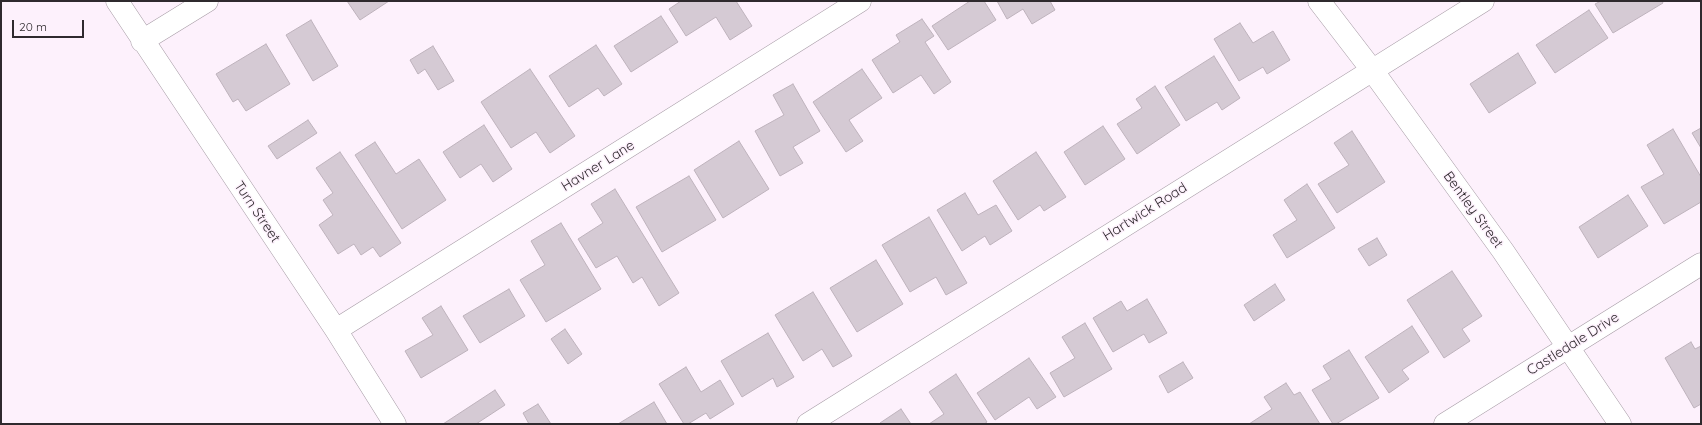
<!DOCTYPE html>
<style>
body{margin:0}
#map{position:relative;width:1702px;height:425px;overflow:hidden;background:#fdf1fc;font-family:Quicksand,sans-serif}
canvas{display:block}
.frame{position:absolute;inset:0;border:2px solid #2f2a2e;pointer-events:none}
.scale{position:absolute;left:12px;top:20px;width:72px;height:18px;box-sizing:border-box;border:2px solid #2f2a2e;border-top:0;padding-left:5px;font-size:12px;line-height:14px;white-space:nowrap;color:#2f2a2e;-webkit-text-stroke:3px #fdf1fc;paint-order:stroke}
</style>
<div id="map">
<canvas width="1702" height="425"></canvas>
<div class="frame"></div>
<div class="scale">20 m</div>
</div>
<script>
const ctx = document.querySelector('canvas').getContext('2d');
ctx.lineJoin = 'round';
function paint(path, color) {
  ctx.fillStyle = color;
  ctx.fill(path, 'evenodd');
}
function poly(rows) {
  const path = new Path2D();
  for (const r of rows) {
    path.moveTo(r[0], r[1]);
    for (let i = 2; i < r.length; i += 2) path.lineTo(r[i], r[i + 1]);
  }
  return path;
}
function stroke(path, color, width, dash) {
  ctx.strokeStyle = color;
  ctx.lineWidth = width;
  ctx.lineCap = dash ? 'butt' : 'round';
  ctx.setLineDash(dash || []);
  ctx.stroke(path);
}
function label(font, color, halo, rows, align = 'center') {
  ctx.font = font + ' Quicksand,sans-serif';
  ctx.lineWidth = 3;
  ctx.setLineDash([]);
  ctx.textBaseline = 'middle';
  ctx.strokeStyle = halo;
  ctx.fillStyle = color;
  for (const [text, x, y, turn = 0] of rows) {
    ctx.save();
    ctx.translate(x, y);
    ctx.rotate((+turn || 0) * Math.PI / 180);
    ctx.textAlign = isNaN(turn) ? turn : align;
    if (halo) ctx.strokeText(text, 0, 0);
    ctx.fillText(text, 0, 0);
    ctx.restore();
  }
}
const building = poly([
 [347,1,389,1,360,20,347,1],
 [681,1,736,1,752,26,730,40,716,17,686,36,669,9,681,1],
 [970,1,984,1,996,20,948,50,932,26,970,1],
 [997,1,1050,1,1055,10,1032,24,1023,9,1007,19,997,1],
 [1601,1,1662,1,1663,3,1613,33,1595,4,1601,1],
 [1589,10,1608,38,1555,73,1536,45,1589,10],
 [661,16,678,42,631,72,614,46,661,16],
 [922,19,934,36,925,42,951,82,934,94,921,75,893,93,872,60,900,42,896,35,922,19],
 [311,20,338,66,313,81,286,35,311,20],
 [1240,23,1253,43,1273,31,1290,60,1267,74,1263,67,1239,81,1214,39,1240,23],
 [266,44,290,84,246,111,238,99,233,102,216,74,266,44],
 [596,45,622,84,604,96,598,88,569,107,549,76,596,45],
 [433,46,454,81,438,90,425,69,418,74,410,60,433,46],
 [1518,53,1536,83,1489,113,1470,84,1518,53],
 [1214,56,1240,98,1222,110,1217,102,1186,121,1165,87,1214,56],
 [530,69,575,136,550,153,536,132,511,148,481,102,530,69],
 [862,69,882,98,849,120,863,141,846,152,813,102,862,69],
 [793,84,820,131,793,147,803,163,780,176,755,131,784,115,773,95,793,84],
 [1155,86,1180,125,1137,154,1117,124,1142,108,1136,99,1155,86],
 [308,120,317,133,277,159,268,146,308,120],
 [484,125,512,169,493,182,481,164,460,178,443,152,484,125],
 [1103,126,1125,159,1085,185,1064,152,1103,126],
 [1701,128,1701,148,1692,133,1701,128],
 [1673,129,1701,177,1701,202,1664,224,1641,187,1664,174,1647,145,1673,129],
 [1352,131,1385,182,1337,213,1318,184,1349,165,1334,143,1352,131],
 [739,141,769,189,723,218,694,170,739,141],
 [375,142,396,174,419,159,446,200,402,229,355,155,375,142],
 [340,152,401,243,380,257,373,247,361,255,354,244,338,254,319,225,333,215,323,200,333,193,316,168,340,152],
 [1036,152,1066,197,1044,211,1040,205,1018,220,993,181,1036,152],
 [689,176,716,220,662,252,636,207,689,176],
 [1307,184,1335,228,1287,258,1273,235,1297,220,1284,200,1307,184],
 [615,189,679,293,659,306,642,277,633,283,617,256,596,268,578,239,603,223,591,204,615,189],
 [965,193,978,215,996,205,1012,231,990,245,985,236,962,251,937,210,965,193],
 [1628,195,1648,226,1598,258,1579,227,1628,195],
 [929,217,967,283,946,295,936,277,910,292,882,245,929,217],
 [561,223,601,289,546,322,520,280,545,265,531,241,561,223],
 [1377,238,1387,255,1369,266,1358,249,1377,238],
 [876,260,903,304,857,332,830,288,876,260],
 [1452,271,1482,316,1462,329,1470,341,1444,358,1407,300,1452,271],
 [1275,284,1285,300,1254,321,1244,305,1275,284],
 [509,289,525,316,480,343,463,316,509,289],
 [813,292,852,356,833,367,822,349,803,361,775,315,813,292],
 [1147,299,1167,333,1149,343,1144,334,1113,352,1093,318,1121,301,1127,311,1147,299],
 [441,306,468,350,421,378,405,351,433,335,422,318,441,306],
 [1085,323,1112,369,1064,397,1050,373,1075,358,1062,337,1085,323],
 [1412,326,1429,352,1402,370,1409,379,1389,393,1365,357,1412,326],
 [565,329,582,354,568,364,551,339,565,329],
 [768,333,794,377,777,387,773,378,742,397,721,361,768,333],
 [1691,342,1695,349,1701,346,1701,404,1694,408,1665,358,1691,342],
 [1349,350,1379,398,1336,424,1333,424,1312,390,1331,379,1323,366,1349,350],
 [1029,358,1056,397,1037,409,1029,397,995,420,977,393,1029,358],
 [1183,362,1193,378,1168,393,1159,376,1183,362],
 [686,367,701,392,720,380,734,404,710,419,706,413,688,424,684,424,659,384,686,367],
 [956,374,987,422,984,424,929,424,944,414,929,392,956,374],
 [1286,383,1294,395,1300,392,1320,424,1249,424,1272,409,1264,397,1286,383],
 [495,390,505,405,476,424,443,424,495,390],
 [654,402,667,424,618,424,654,402],
 [538,404,551,424,529,424,523,413,538,404],
 [901,409,911,424,880,424,880,423,901,409]
]);
paint(building, '#d5cad4');
stroke(building, '#beb2bc', 1);
const minor = poly([
 [117,1,336,330,395,424],
 [1319,1,1372,70,1503,251,1620,424],
 [142,41,207,1],
 [336,330,860,1],
 [808,424,1483,1],
 [1445,424,1701,264]
]);
stroke(minor, '#a59aa4', 23);
stroke(minor, '#fff', 22);
label('14px', '#2f2a2e', '#fdf1fc', [
 ["Havner Lane",598,166,-32],
 ["Bentley Street",1473,210,54],
 ["Turn Street",257,212,56],
 ["Hartwick Road",1145,212,-32],
 ["Castledale Drive",1573,344,-32]
]);
</script>
